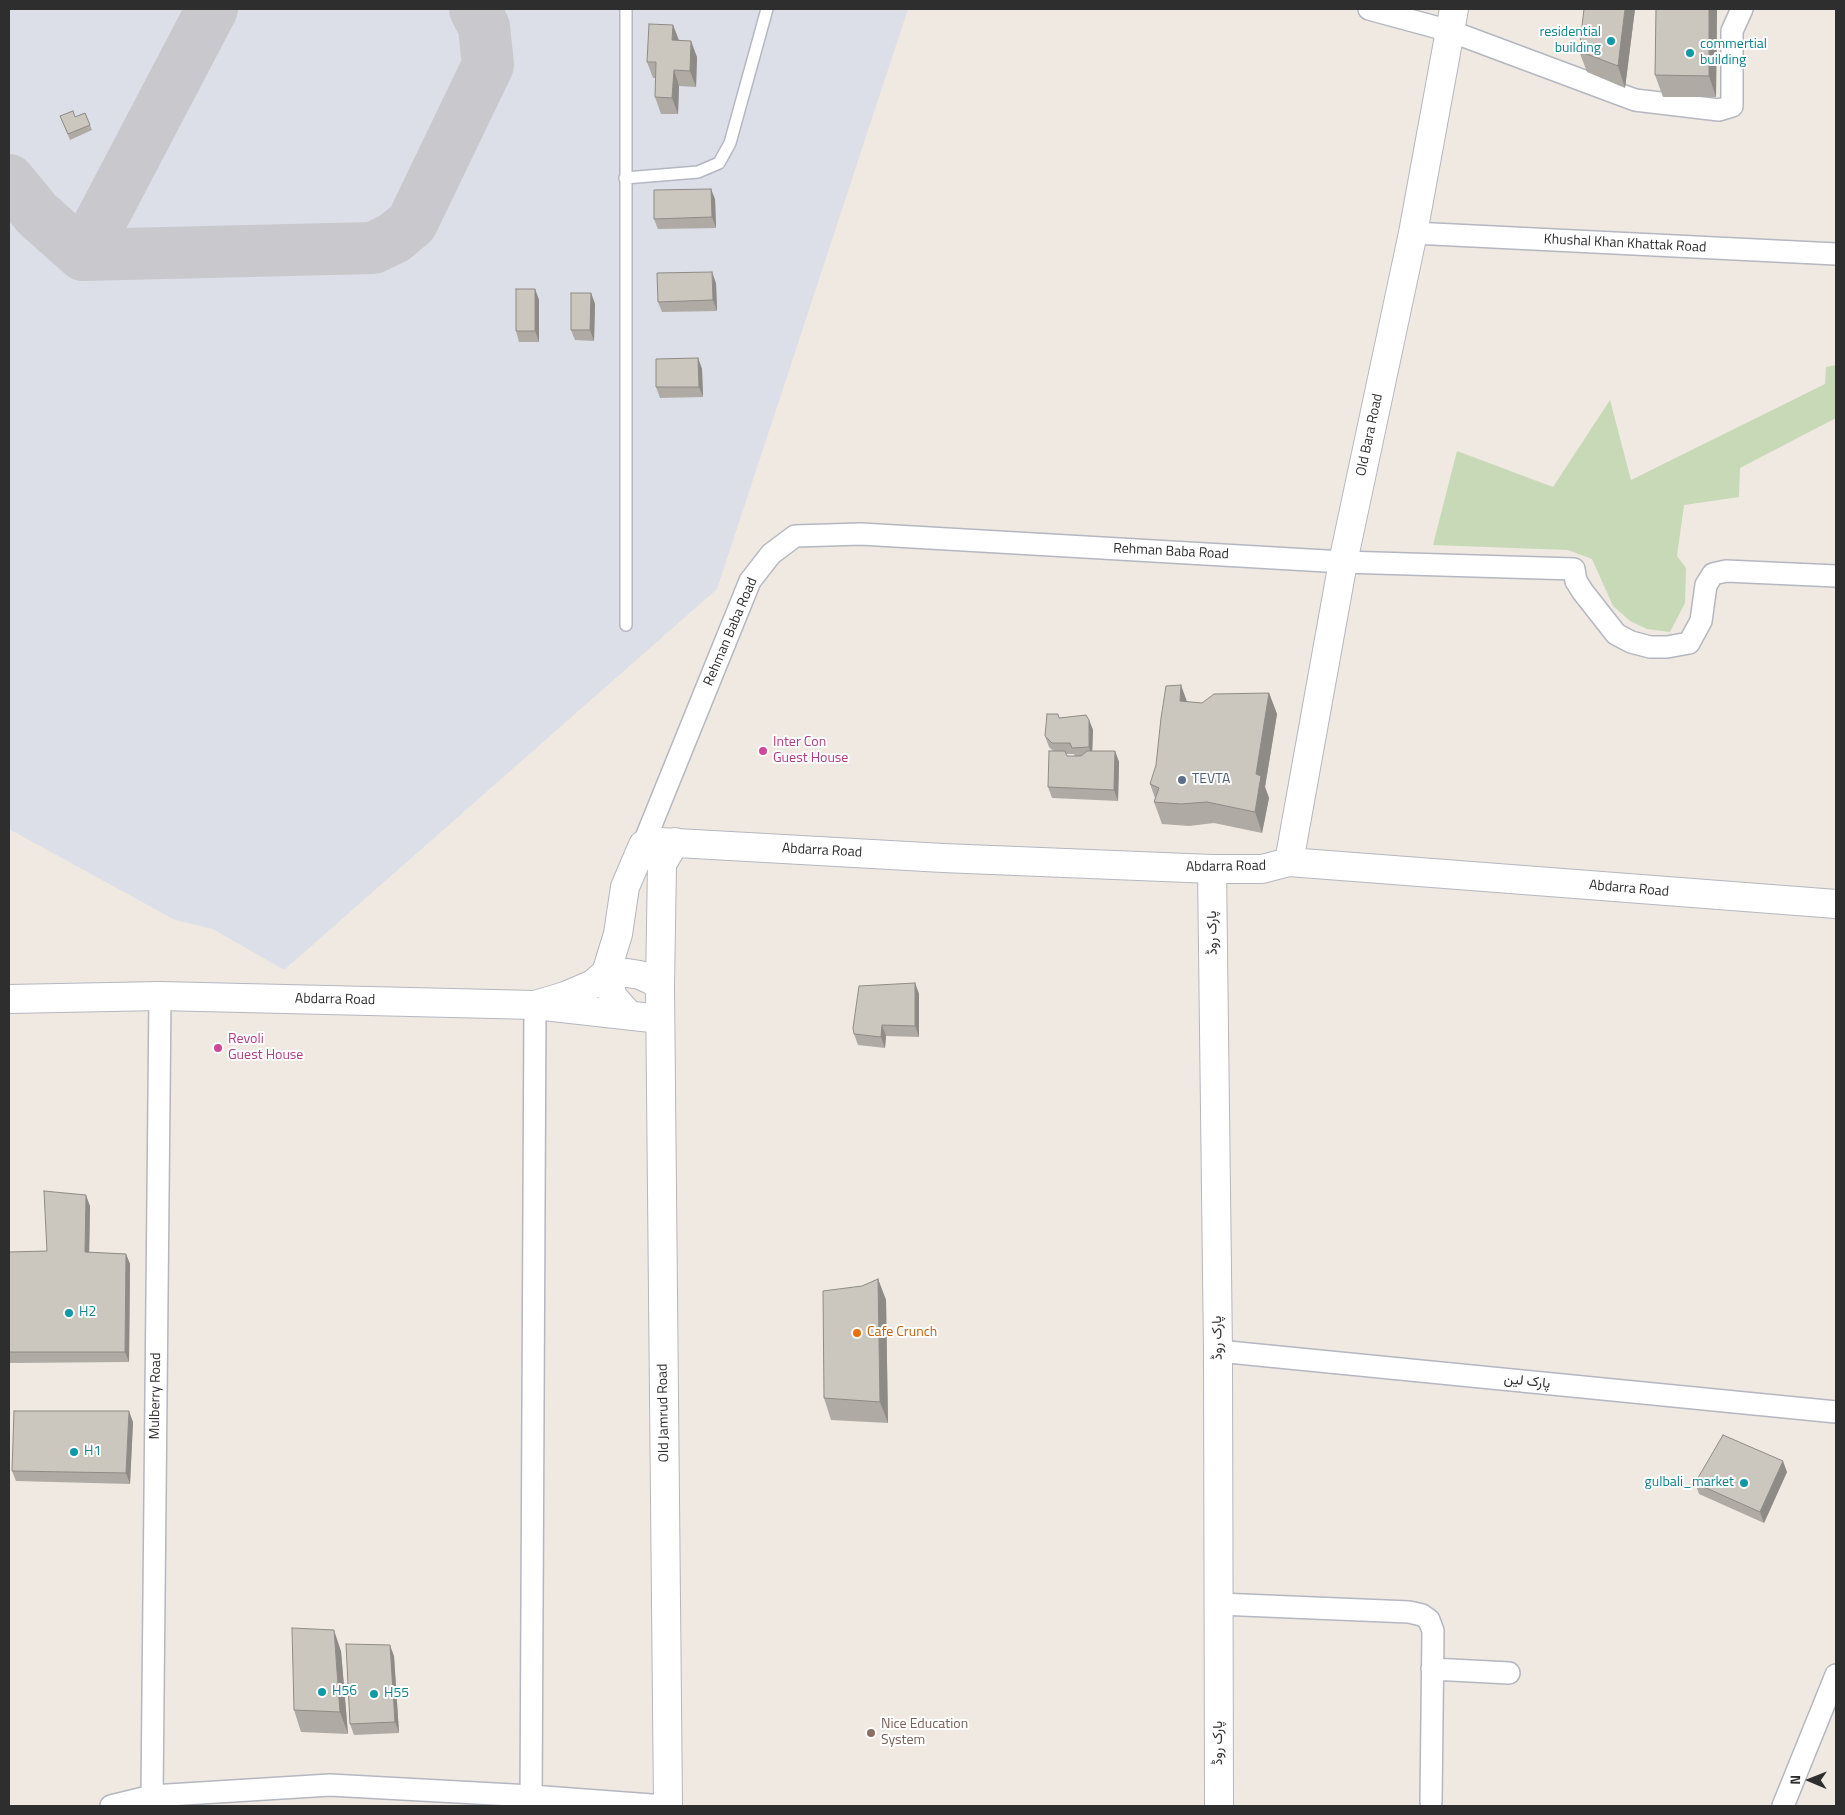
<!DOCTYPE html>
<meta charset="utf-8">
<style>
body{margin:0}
#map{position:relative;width:1845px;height:1815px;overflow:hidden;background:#efe9e1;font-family:"Titillium Web",sans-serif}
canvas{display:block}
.frame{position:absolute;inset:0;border:10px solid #2e2e2e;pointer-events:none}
.north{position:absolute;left:1785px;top:1755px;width:50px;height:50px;-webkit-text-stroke:4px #fff;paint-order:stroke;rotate:271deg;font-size:14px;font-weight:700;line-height:20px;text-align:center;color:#2e2e2e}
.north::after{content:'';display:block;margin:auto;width:18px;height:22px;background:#2e2e2e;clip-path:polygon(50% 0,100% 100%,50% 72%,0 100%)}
</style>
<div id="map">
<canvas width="1845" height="1815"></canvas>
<div class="frame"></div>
<div class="north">N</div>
</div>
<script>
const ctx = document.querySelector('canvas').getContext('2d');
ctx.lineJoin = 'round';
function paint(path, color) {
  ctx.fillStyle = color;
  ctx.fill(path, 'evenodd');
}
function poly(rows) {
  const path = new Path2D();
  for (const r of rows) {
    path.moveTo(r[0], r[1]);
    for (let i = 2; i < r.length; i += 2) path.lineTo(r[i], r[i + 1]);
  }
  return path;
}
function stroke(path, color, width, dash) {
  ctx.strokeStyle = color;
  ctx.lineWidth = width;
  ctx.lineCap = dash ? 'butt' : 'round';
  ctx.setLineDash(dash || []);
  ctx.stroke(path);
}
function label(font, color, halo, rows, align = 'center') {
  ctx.font = font + ' "Titillium Web",Vazirmatn,sans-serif';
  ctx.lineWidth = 4;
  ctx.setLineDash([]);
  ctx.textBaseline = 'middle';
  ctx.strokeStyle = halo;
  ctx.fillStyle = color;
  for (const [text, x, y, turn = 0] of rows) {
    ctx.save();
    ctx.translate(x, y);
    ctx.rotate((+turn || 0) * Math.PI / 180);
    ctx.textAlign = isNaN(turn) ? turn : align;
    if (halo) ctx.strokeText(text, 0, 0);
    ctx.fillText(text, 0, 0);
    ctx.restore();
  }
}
paint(poly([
 [9,9,908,9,717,589,284,970,213,929,175,920,9,829]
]), '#dcdee8');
paint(poly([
 [1836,365,1836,418,1740,468,1739,497,1684,505,1677,556,1686,568,1685,603,1670,632,1647,629,1630,621,1613,606,1592,559,1568,550,1433,545,1457,451,1553,487,1610,400,1631,480,1825,384,1826,367]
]), '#c8d9b8');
stroke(poly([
 [9,180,37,214,83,255,373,248,394,238,412,223,488,65,484,27,475,9],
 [83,255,212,9]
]), '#c9c8cc', 52);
const service = poly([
 [625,178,698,172,719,163,730,143,767,9],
 [626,625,626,9]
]);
const minor = poly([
 [1369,9,1450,31,1635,100,1719,110,1732,106,1732,31,1742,9],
 [1413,233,1836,254],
 [643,845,750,581,771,554,795,536,861,534,1343,562,1574,569,1576,581,1583,592,1616,634,1631,642,1650,647,1667,647,1689,643,1701,621,1706,585,1713,574,1726,571,1836,576],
 [1218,1351,1836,1412],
 [1219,1604,1409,1612,1422,1615,1429,1620,1433,1631,1431,1802],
 [1432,1669,1509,1673],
 [152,1796,160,996],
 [111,1806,152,1796,330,1785,531,1796,665,1806],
 [531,1806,535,1005],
 [1783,1806,1836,1675]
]);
const tertiary = poly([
 [1289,862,1343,562,1413,233,1454,9],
 [1212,869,1218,1351,1219,1806],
 [9,999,160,996,535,1005,660,1019],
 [535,1005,565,996,593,984,606,973,618,934,625,887,643,845,659,842,943,858,1212,869,1262,869,1289,862,1836,904],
 [629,1015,613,997,606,973,627,973,640,975,651,980,660,987],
 [668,1806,660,987,662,864,675,842]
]);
stroke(service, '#b4b7c1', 14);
stroke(minor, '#b4b7c1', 24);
stroke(tertiary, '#b4b7c1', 30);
stroke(service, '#fff', 11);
stroke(minor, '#fff', 21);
stroke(tertiary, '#fff', 28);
paint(poly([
 [1635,9,1625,88,1587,72,1579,51],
 [1656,9,1717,9,1716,97,1663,97,1655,75],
 [673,25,679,40,697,57,696,87,679,86,678,114,661,114,655,97,656,78,653,78,647,62],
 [85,113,92,130,70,140,60,116,75,117],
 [715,199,716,228,658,229,654,219],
 [716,283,717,311,662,312,658,302],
 [535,289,539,300,539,342,519,342,516,331],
 [591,293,595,304,594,341,575,340,571,330],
 [698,358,702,369,703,397,660,398,656,387],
 [1269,693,1277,714,1265,787,1269,798,1262,833,1214,823,1189,826,1162,824,1154,802,1155,798,1150,784,1188,702,1202,703],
 [1059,718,1089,720,1093,730,1092,751,1115,751,1119,762,1118,801,1052,798,1048,787,1053,751,1049,747,1045,736],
 [1066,754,1074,754,1075,756,1067,756],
 [915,983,919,994,919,1037,886,1036,885,1048,858,1045,854,1034],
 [90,1206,89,1252,126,1254,130,1264,129,1362,9,1363,9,1252,47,1251],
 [878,1279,886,1300,888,1423,831,1420,824,1398,862,1286],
 [133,1422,130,1484,16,1481,12,1471],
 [1787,1472,1764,1523,1699,1494,1695,1483],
 [341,1651,348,1734,301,1732,294,1710],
 [394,1656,399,1733,354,1735,350,1724]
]), '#afaba4');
paint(poly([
 [1625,9,1635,9,1625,88,1618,66],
 [1709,9,1717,9,1716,97,1709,76],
 [673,25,679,41,672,40],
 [691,41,697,57,696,87,690,71],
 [674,70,679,86,678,114,672,98],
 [711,189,715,199,716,228,712,217],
 [712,272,716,283,717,311,713,300],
 [535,289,539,300,539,342,535,331],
 [591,293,595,304,594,341,590,330],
 [698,358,702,369,703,397,699,387],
 [1181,685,1189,707,1180,701],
 [1269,693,1277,714,1265,787,1269,798,1262,833,1255,812,1256,774],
 [1089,720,1093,730,1092,758,1089,747],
 [1115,751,1119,762,1118,801,1114,790],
 [915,983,919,994,919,1037,915,1026],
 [882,1025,886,1036,885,1048,881,1037],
 [86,1195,90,1206,89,1263,85,1252],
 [126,1254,130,1264,129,1362,125,1352],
 [878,1279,886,1300,888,1423,880,1402],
 [129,1411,133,1422,130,1484,126,1473],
 [1783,1461,1787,1472,1764,1523,1760,1512],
 [334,1630,341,1651,348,1734,340,1712],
 [390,1645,394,1656,399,1733,395,1722]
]), '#8e8b86');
const building = poly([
 [1584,9,1625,9,1618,66,1579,51,1584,9],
 [1656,9,1709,9,1709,76,1655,75,1656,9],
 [649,24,673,25,672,40,691,41,690,71,674,70,672,98,655,97,656,62,647,62,649,24],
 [73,111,75,117,85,113,90,125,68,134,60,116,73,111],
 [711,189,712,217,654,219,654,190,711,189],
 [712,272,713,300,658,302,657,273,712,272],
 [516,289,535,289,535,331,516,331,516,289],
 [571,293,591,293,590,330,571,330,571,293],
 [698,358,699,387,656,387,656,359,698,358],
 [1181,685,1180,701,1202,703,1214,694,1269,693,1256,774,1261,776,1255,812,1207,802,1181,804,1154,802,1159,788,1150,784,1156,765,1161,718,1166,686,1181,685],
 [1047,714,1058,714,1059,718,1086,715,1089,720,1089,747,1072,748,1070,743,1052,743,1045,736,1047,714],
 [1049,751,1065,751,1067,756,1081,756,1087,751,1115,751,1114,790,1048,787,1049,751],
 [915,983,915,1026,882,1025,881,1037,854,1034,853,1028,859,986,915,983],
 [44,1191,86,1195,85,1252,126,1254,125,1352,9,1352,9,1252,47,1251,44,1191],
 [878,1279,880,1402,824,1398,823,1291,862,1286,878,1279],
 [14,1411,129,1411,126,1473,12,1471,14,1411],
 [1723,1435,1783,1461,1760,1512,1695,1483,1723,1435],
 [292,1628,334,1630,340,1712,294,1710,292,1628],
 [346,1644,390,1645,395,1722,350,1724,346,1644]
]);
paint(building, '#cbc7bf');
stroke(building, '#8e8b86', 1);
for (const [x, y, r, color] of [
 [1611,41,5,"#0f9aa8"],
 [1690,53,5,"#0f9aa8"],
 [763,751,5,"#d1479c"],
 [1182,780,5,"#5c6f8a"],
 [218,1048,5,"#d1479c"],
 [69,1313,5,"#0f9aa8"],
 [857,1333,5,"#e8710a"],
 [74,1452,5,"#0f9aa8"],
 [1744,1483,5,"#0f9aa8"],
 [322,1692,5,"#0f9aa8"],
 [374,1694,5,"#0f9aa8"],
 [871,1733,5,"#8d6e63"]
]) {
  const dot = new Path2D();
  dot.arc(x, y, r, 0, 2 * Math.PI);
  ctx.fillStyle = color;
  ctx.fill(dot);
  stroke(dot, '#fff', 2);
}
label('14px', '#0d838f', '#fff', [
 ["residential",1601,33,"right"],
 ["building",1601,49,"right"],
 ["commertial",1700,45],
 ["building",1700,61],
 ["H2",79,1313],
 ["H1",84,1452],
 ["gulbali_market",1734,1483,"right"],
 ["H56",332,1692],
 ["H55",384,1694]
], 'left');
label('14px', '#2e2e2e', '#fff', [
 ["Khushal Khan Khattak Road",1625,244,3],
 ["Old Bara Road",1370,435,-78],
 ["Rehman Baba Road",1171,552,3],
 ["Rehman Baba Road",731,632,-67],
 ["Abdarra Road",822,851,3],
 ["Abdarra Road",1226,867,-1],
 ["Abdarra Road",1629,889,5],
 ["پارک روڈ",1213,933,-91],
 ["Abdarra Road",335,1000,1],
 ["پارک روڈ",1218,1338,-91],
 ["پارک لین",1527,1382,6],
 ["Mulberry Road",156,1396,-89],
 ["Old Jamrud Road",664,1413,-91],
 ["پارک روڈ",1219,1743,-90]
]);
label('14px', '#b23c85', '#fff', [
 ["Inter Con",773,743],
 ["Guest House",773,759],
 ["Revoli",228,1040],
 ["Guest House",228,1056]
], 'left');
label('14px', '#4e5e75', '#fff', [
 ["TEVTA",1192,780]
], 'left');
label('14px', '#c56008', '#fff', [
 ["Cafe Crunch",867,1333]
], 'left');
label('14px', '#785e54', '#fff', [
 ["Nice Education",881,1725],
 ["System",881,1741]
], 'left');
</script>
